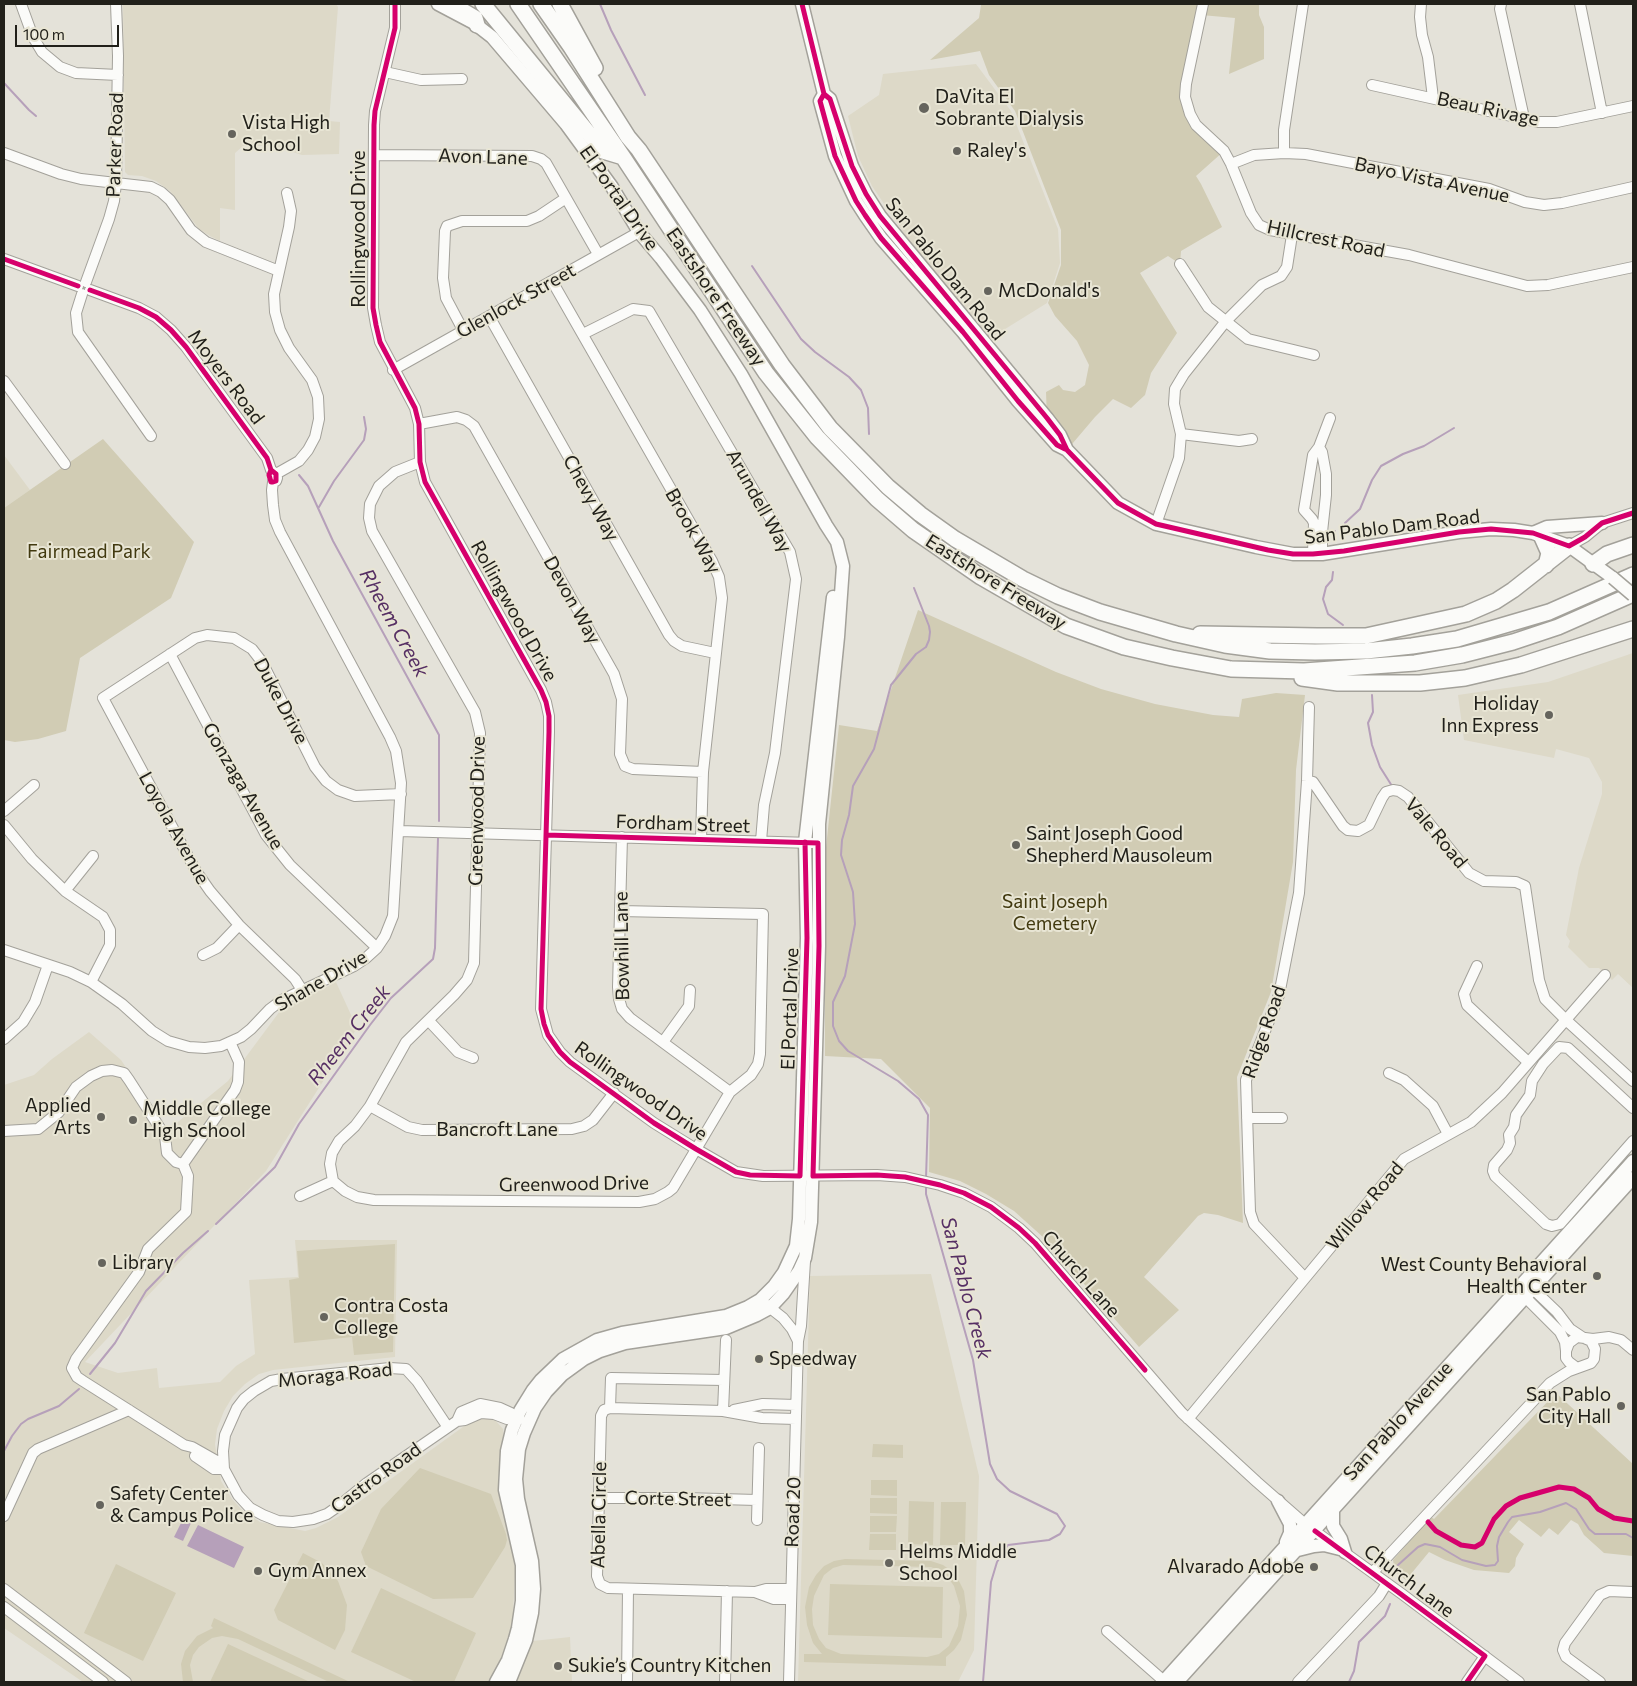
<!DOCTYPE html>
<meta charset="utf-8">
<style>
body{margin:0}
#map{position:relative;width:1637px;height:1686px;overflow:hidden;background:#e4e2d9;font-family:Commissioner,sans-serif}
canvas{display:block}
.frame{position:absolute;inset:0;border:5px solid #21201a;pointer-events:none}
.scale{position:absolute;left:15px;top:25px;width:104px;height:22px;box-sizing:border-box;border:2px solid #21201a;border-top:0;padding-left:6px;font-size:15px;line-height:18px;white-space:nowrap;color:#21201a;-webkit-text-stroke:4px #e8e5d4;paint-order:stroke}
</style>
<div id="map">
<canvas width="1637" height="1686"></canvas>
<div class="frame"></div>
<div class="scale">100 m</div>
</div>
<script>
const ctx = document.querySelector('canvas').getContext('2d');
ctx.lineJoin = 'round';
function paint(path, color) {
  ctx.fillStyle = color;
  ctx.fill(path, 'evenodd');
}
function poly(rows) {
  const path = new Path2D();
  for (const r of rows) {
    path.moveTo(r[0], r[1]);
    for (let i = 2; i < r.length; i += 2) path.lineTo(r[i], r[i + 1]);
  }
  return path;
}
function stroke(path, color, width, dash) {
  ctx.strokeStyle = color;
  ctx.lineWidth = width;
  ctx.lineCap = dash ? 'butt' : 'round';
  ctx.setLineDash(dash || []);
  ctx.stroke(path);
}
function label(font, color, halo, rows, align = 'center') {
  ctx.font = font + ' Commissioner,sans-serif';
  ctx.lineWidth = 4;
  ctx.setLineDash([]);
  ctx.textBaseline = 'middle';
  ctx.strokeStyle = halo;
  ctx.fillStyle = color;
  for (const [text, x, y, turn = 0] of rows) {
    ctx.save();
    ctx.translate(x, y);
    ctx.rotate((+turn || 0) * Math.PI / 180);
    ctx.textAlign = isNaN(turn) ? turn : align;
    if (halo) ctx.strokeText(text, 0, 0);
    ctx.fillText(text, 0, 0);
    ctx.restore();
  }
}
paint(poly([
 [123,4,336,4,338,7,329,121,340,122,339,154,302,155,274,146,243,146,235,153,235,210,220,208,220,241,210,236,199,229,170,191,156,181,142,176,128,175,125,172],
 [976,64,1011,111,1058,229,1060,263,1047,303,989,339,918,254,872,186,858,156,848,116,879,95,883,74],
 [4,455,30,490,4,508],
 [1633,653,1633,988,1618,974,1612,980,1599,968,1589,968,1568,947,1570,941,1566,935,1579,868,1602,794,1602,782,1589,758,1556,749,1554,758,1464,740,1458,695,1548,682],
 [336,982,357,1028,266,1171,85,1362,118,1373,157,1368,159,1388,220,1382,236,1366,255,1354,249,1280,298,1277,295,1240,397,1240,395,1357,273,1370,259,1374,245,1384,233,1396,224,1411,217,1429,215,1444,221,1481,232,1499,242,1510,260,1522,305,1531,316,1528,338,1517,474,1419,488,1417,495,1420,503,1429,504,1436,499,1464,500,1494,514,1555,515,1571,513,1614,511,1630,503,1654,489,1682,83,1682,4,1628,4,1085,34,1075,52,1059,89,1032,121,1060,168,1130,228,1081,280,1011],
 [931,1274,979,1476,974,1650,958,1682,798,1682,810,1276],
 [570,1637,572,1682,513,1682,533,1641]
]), '#ddd9c8');
paint(poly([
 [979,4,1259,4,1259,15,1264,27,1264,59,1229,74,1235,18,1201,15,1186,84,1190,114,1224,151,1196,176,1201,184,1222,227,1181,251,1180,264,1168,256,1140,273,1177,333,1151,373,1145,395,1131,408,1113,399,1095,417,1067,450,1047,418,1046,392,1059,385,1063,390,1075,392,1085,385,1089,365,1077,341,1055,316,1048,303,1061,265,1061,230,1015,111,989,75,980,51,930,60,979,18,981,5],
 [103,439,194,542,171,598,80,658,66,731,38,739,15,742,4,740,4,508],
 [918,610,1056,672,1101,689,1155,704,1213,715,1239,717,1242,699,1276,693,1305,695,1296,770,1293,862,1271,992,1237,1077,1243,1223,1218,1215,1204,1213,1198,1216,1144,1277,1179,1310,1139,1347,1044,1238,1014,1211,986,1194,960,1181,929,1172,930,1108,881,1059,825,1056,825,857,839,725,877,731],
 [395,1244,393,1352,354,1355,352,1337,294,1343,289,1280,299,1278,297,1251],
 [1556,1393,1633,1464,1633,1556,1604,1553,1584,1535,1578,1524,1571,1520,1558,1535,1549,1528,1541,1537,1519,1520,1509,1532,1524,1544,1516,1558,1515,1566,1509,1573,1474,1570,1445,1560,1429,1552,1406,1580,1395,1572,1393,1560,1431,1517,1434,1519],
 [873,1444,903,1445,903,1458,872,1457],
 [420,1468,491,1494,506,1534,507,1540,505,1547,473,1598,433,1599,366,1566,361,1552,381,1509],
 [871,1480,897,1480,897,1496,871,1495],
 [870,1498,897,1498,897,1514,870,1513],
 [909,1501,934,1502,933,1545,908,1544],
 [941,1502,966,1502,965,1545,940,1545],
 [870,1516,897,1516,896,1532,870,1532],
 [870,1534,896,1534,896,1550,869,1550],
 [303,1553,322,1563,338,1581,347,1605,345,1630,335,1650,278,1620,274,1610],
 [845,1559,931,1561,943,1565,953,1572,958,1579,964,1591,967,1615,961,1640,954,1650,946,1657,946,1666,804,1662,804,1654,822,1654,813,1643,807,1625,805,1607,809,1587,816,1575,824,1566,834,1561],
 [843,1565,931,1567,945,1573,954,1586,960,1606,958,1626,949,1646,939,1654,927,1657,841,1654,826,1648,819,1639,813,1625,812,1609,814,1596,824,1575,833,1568],
 [116,1564,176,1593,143,1661,84,1633],
 [830,1584,943,1587,942,1638,828,1635],
 [381,1588,476,1633,454,1682,416,1682,351,1652],
 [214,1618,350,1682,329,1682,238,1639,222,1636,212,1638,199,1647,193,1655,190,1665,193,1682,183,1682,181,1664,185,1651,197,1636,213,1628,211,1626],
 [228,1644,310,1682,210,1682]
]), '#d1ccb4');
paint(poly([
 [183,1519,191,1523,183,1541,174,1537],
 [198,1525,244,1547,234,1568,187,1546]
]), '#b6a0ba');
stroke(poly([
 [600,4,611,30,645,95],
 [4,83,29,110,36,116],
 [752,266,801,339,815,352,849,377,861,390,868,408,869,434],
 [299,475,308,486,333,541,439,735,439,821],
 [319,507,334,481,364,440,366,429,364,417],
 [1345,523,1360,509,1372,480,1381,466,1403,454,1424,446,1454,428],
 [1335,539,1335,531],
 [1333,572,1332,580,1326,587,1323,599,1328,614,1343,625],
 [914,588,929,626,930,632,929,640,926,647,916,654,891,685,874,749,853,786,849,815,842,840,841,855,853,892,855,924,845,976,833,1002,833,1026,839,1041,848,1051,898,1081,919,1099,928,1115,926,1178],
 [1372,695,1373,712,1368,723,1372,745,1380,767,1392,786],
 [926,1186,926,1194,973,1360,990,1464,997,1479,1010,1491,1057,1514,1065,1526,1060,1534,1049,1540,1008,1545,997,1562,991,1582,983,1682],
 [216,1224,275,1167,299,1124,370,1025,391,998,433,959,435,948,438,838],
 [90,1374,115,1343,146,1291,183,1253,208,1231],
 [4,1451,12,1436,21,1424,28,1419,59,1406,79,1389],
 [1398,1565,1418,1547,1425,1544,1440,1547,1462,1560,1486,1566,1495,1565,1498,1561,1497,1546,1499,1537,1508,1522,1512,1517,1540,1512,1566,1503,1576,1509,1589,1529,1595,1534,1626,1534,1633,1538],
 [1349,1682,1354,1671,1359,1642,1385,1616,1390,1604]
]), '#b6a0ba', 2);
const minor = poly([
 [21,4,33,37,42,52,60,67,76,73,118,75],
 [395,4,395,28,375,111,374,125,373,308,376,325,380,342,415,408,419,424,420,462,425,482,541,690,546,702,549,716,549,732,541,1009,548,1035,560,1052,570,1062,654,1123,696,1149,736,1172,763,1176,877,1175,905,1177,940,1185,964,1193,991,1207,1019,1228,1035,1243,1182,1413,1257,1482,1305,1524,1402,1594,1519,1682],
 [1203,4,1186,84,1185,97,1190,114,1196,125,1224,151,1231,164,1251,213,1259,225,1270,230,1409,255,1527,286,1548,285,1633,267],
 [1421,4,1420,17,1422,35,1428,57,1433,98],
 [1501,4,1500,9,1524,118],
 [1580,4,1602,113],
 [385,72,421,80,462,79],
 [1372,85,1538,122,1557,122,1633,106],
 [4,153,61,174,81,179,151,187,161,192,170,200,191,230,206,242,279,271],
 [1284,153,1284,130,1303,4],
 [374,155,532,156,541,159,546,163,598,254],
 [1231,164,1254,155,1284,153,1306,154,1489,189,1525,202,1544,205,1562,203,1633,187],
 [4,259,78,286],
 [1180,264,1208,307,1248,339,1314,355],
 [552,281,712,561,719,577,722,598,703,772,701,839],
 [86,282,109,219,114,201,116,183,118,56,116,4],
 [82,294,76,313,78,332,151,436],
 [489,316,669,635,674,641,682,646,715,653],
 [463,330,446,298,445,291,443,278,445,231,447,226,462,221,527,221,539,216,566,198],
 [583,334,633,309,649,311,790,552,796,579,775,753,764,805,761,841],
 [393,370,639,232],
 [4,381,65,464],
 [419,424,457,417,466,420,474,426,614,674,622,699,620,754,625,766,633,769,703,772],
 [1181,434,1239,441,1252,439],
 [1319,447,1322,452,1326,474,1326,495,1322,532,1322,554],
 [420,462,395,472,379,486,370,504,369,518,372,531,475,712,480,733,474,963,467,980,454,995,406,1042,370,1106,355,1126,339,1141,332,1153,330,1164,333,1181,345,1191,357,1197,374,1200,639,1202,655,1199,668,1192,673,1188,730,1092,751,1075,758,1064,760,1054,763,914,620,911],
 [276,474,299,461,308,450,315,437,319,419,318,397,312,380,289,348,280,330,275,312,274,294,289,227,291,211,287,193],
 [1156,524,1179,458,1181,434,1174,404,1175,389,1184,374,1226,321,1262,285,1281,276,1287,267,1292,235],
 [1569,546,1585,537,1602,523,1633,513],
 [1313,554,1314,523,1312,519,1304,510,1313,455,1319,447,1330,418],
 [170,654,266,835,290,865,377,948],
 [1307,781,1313,782,1343,826,1348,830,1358,831,1369,825,1382,798,1386,792,1393,790,1399,791,1408,797,1469,873,1484,881,1516,882,1525,886,1539,980,1545,999,1566,1020,1633,1081],
 [4,811,34,785],
 [4,825,32,859,65,891,103,917,110,930,110,945,91,982],
 [399,831,812,843],
 [622,837,618,987,619,999,622,1009,630,1018,730,1092],
 [65,891,93,856],
 [4,950,70,972,91,982,122,1004,152,1031,168,1041,189,1047,205,1048,221,1046,241,1037,251,1029,270,1009,282,1000,354,966,366,958,377,948,385,936,393,916,401,783,396,751,390,737,280,532,275,520,273,505,272,490,273,482,276,481,277,478,276,474,271,470,267,458,186,347,171,330,156,317,139,308,90,290],
 [203,955,217,948,239,925],
 [1477,966,1464,994,1467,1005,1528,1062],
 [302,990,295,979,239,925,210,891,196,871,103,698,195,638,207,635,234,638,252,649,262,662,315,767,326,781,338,790,355,796,401,794],
 [429,1021,458,1052,473,1058],
 [4,1039,23,1022,35,1002,48,965],
 [663,1042,689,1006,690,990],
 [1389,1073,1404,1080,1433,1106,1448,1134],
 [370,1106,408,1127,422,1130,572,1129,584,1126,593,1120,614,1093],
 [1633,1108,1568,1048,1559,1047,1543,1064,1532,1081,1530,1095,1516,1115,1514,1127,1509,1135,1510,1143,1507,1150,1494,1165,1493,1171,1495,1176,1546,1224,1552,1226,1560,1224,1633,1141],
 [1247,1118,1282,1118],
 [4,1131,38,1129,59,1112,76,1087,91,1076,102,1071,112,1070,124,1073,129,1080,165,1136,167,1153,176,1162,183,1164],
 [183,1164,188,1176,186,1212,148,1249,139,1272,76,1359,72,1368,77,1377,83,1381,184,1445,192,1447,215,1460,224,1469],
 [183,1164,235,1090,238,1082,239,1062,230,1042],
 [300,1196,333,1181],
 [1305,1278,1254,1224,1250,1212,1246,1080,1279,995,1299,893,1307,781,1309,707],
 [1527,1286,1533,1289,1557,1312,1570,1329,1582,1337],
 [1524,1291,1525,1297,1560,1332,1565,1342,1566,1351],
 [764,1303,783,1318,792,1329,798,1341],
 [1577,1368,1569,1362,1566,1358,1566,1351,1569,1343,1577,1337,1593,1339,1609,1337,1621,1340,1633,1350],
 [610,1408,611,1378,724,1380],
 [734,1410,763,1404,796,1405],
 [723,1411,726,1340],
 [1188,1419,1404,1159,1471,1122,1502,1093,1605,975],
 [457,1421,461,1412,480,1404,500,1408,511,1413,514,1417,520,1419],
 [447,1426,417,1381,406,1369,390,1368,282,1379,271,1381,254,1391,244,1399,237,1408,225,1435,223,1451,224,1469,238,1495,250,1508,263,1515,278,1521,293,1522,313,1519,327,1514,340,1505,367,1483,457,1421,465,1420,481,1413,494,1414,507,1419,514,1417],
 [195,1456,214,1469,224,1469],
 [599,1498,683,1498,757,1500],
 [4,1516,33,1453,38,1449,129,1410],
 [757,1520,759,1448],
 [1373,1572,1550,1383,1569,1371,1591,1363,1594,1359,1595,1349,1591,1341,1584,1338],
 [4,1589,126,1682],
 [791,1589,766,1589,755,1592,608,1588,600,1584,597,1576,601,1416,604,1410,610,1408,723,1411,762,1418,796,1419],
 [755,1592,774,1599,791,1599],
 [4,1607,103,1682],
 [1107,1631,1165,1682],
 [627,1682,628,1589],
 [725,1682,727,1591],
 [789,1682,798,1341,801,1326,805,1261],
 [1298,1682,1379,1596,1387,1583],
 [1467,1682,1485,1656],
 [1600,1682,1566,1657,1563,1650,1565,1643,1600,1595,1609,1591,1633,1592]
]);
const major = poly([
 [438,4,474,23,492,37,566,124,612,187,639,232,661,258,700,310,741,374,826,525,837,542,843,566,838,637,819,824,819,946,811,1222,805,1258,799,1271,783,1294,770,1308,757,1315,726,1328,625,1343,600,1351,584,1359,562,1375,546,1392,535,1408,524,1433,519,1449,516,1479,518,1499,532,1561,534,1589,532,1613,526,1640,509,1682],
 [802,4,824,94,830,99,852,166,866,194,880,216,1047,418,1060,435,1067,450,1118,503,1156,524,1256,547,1293,554,1322,554,1459,532,1491,529,1514,530,1533,533,1569,546,1613,578],
 [824,94,820,101,835,156,856,201,865,215,881,238,963,332,1018,401,1057,445,1065,449],
 [1533,533,1547,527,1602,523],
 [1278,1501,1290,1524,1290,1533,1286,1542],
 [1333,1511,1333,1526,1341,1539,1345,1552],
 [1298,1550,1314,1546,1324,1545,1340,1549],
 [496,1682,508,1660,515,1639,518,1628,522,1601,522,1565,505,1490,507,1451,512,1430,520,1411,533,1390,541,1380,563,1359,597,1340,622,1333,726,1316,748,1307,760,1300,774,1286,784,1272,796,1246,799,1219,807,938,805,842,833,597],
 [1163,1682,1633,1161],
 [1177,1682,1633,1178]
]);
const highway = poly([
 [451,4,475,18,477,25],
 [483,4,603,151,623,157],
 [518,4,623,157,766,373,817,437,877,499,913,530,981,577,1066,626,1124,647,1172,658,1231,669,1304,671,1415,663,1462,655,1513,642,1558,627,1633,594],
 [541,4,571,47,628,137,639,150,782,365,830,428,888,487,920,514,955,539,1023,579,1058,596,1100,612,1176,634,1225,645,1270,651,1315,652,1366,651,1412,646,1457,639,1549,612,1633,575],
 [560,4,595,68],
 [1541,535,1549,553,1546,565],
 [1593,564,1607,554,1633,545],
 [1200,634,1317,636,1366,636,1466,614,1496,601,1513,590,1569,546],
 [1302,678,1338,683,1420,683,1465,678,1521,665,1633,629]
]);
stroke(minor, '#a3a19a', 12);
stroke(major, '#a3a19a', 15);
stroke(highway, '#a3a19a', 18);
stroke(minor, '#fbfbf9', 10);
stroke(major, '#fbfbf9', 12);
stroke(highway, '#fbfbf9', 15);
const majorBridge = poly([
 [1613,578,1633,595]
]);
stroke(majorBridge, '#a3a19a', 15, []);
stroke(majorBridge, '#fbfbf9', 12);
stroke(poly([
 [395,4,395,28,375,111,374,125,373,308,376,325,380,342,415,408,419,424,420,462,425,482,541,690,546,702,549,716,549,732,541,1009,544,1024,548,1035,560,1052,570,1062,654,1123,696,1149,736,1172,750,1175,800,1176,807,938,805,842],
 [802,4,824,94,830,99,852,166,866,194,880,216,1047,418,1060,435,1067,450,1118,503,1156,524,1268,550,1293,554,1313,554,1344,551,1459,532,1491,529,1533,533,1569,546,1585,537,1602,523,1633,513],
 [824,94,820,101,835,156,856,201,865,215,881,238,963,332,1018,401,1057,445,1065,449],
 [4,259,78,286],
 [90,290,139,308,156,317,171,330,186,347,267,458,271,470,276,474,276,481,273,482,271,482,269,475,271,470],
 [546,835,818,843,819,946,813,1176,877,1175,905,1177,940,1185,964,1193,991,1207,1019,1228,1035,1243,1145,1370],
 [1428,1522,1436,1531,1461,1545,1475,1547,1482,1543,1494,1519,1506,1506,1520,1498,1559,1487,1574,1489,1589,1498,1598,1509,1614,1518,1633,1521],
 [1315,1531,1485,1656,1467,1682]
]), '#d6006c', 5);
for (const [x, y, r, color] of [
 [924,108,6,"#65645d"],
 [232,134,5,"#65645d"],
 [957,151,5,"#65645d"],
 [988,291,5,"#65645d"],
 [1549,715,5,"#65645d"],
 [1016,845,5,"#65645d"],
 [101,1117,5,"#65645d"],
 [133,1120,5,"#65645d"],
 [102,1263,5,"#65645d"],
 [1597,1276,5,"#65645d"],
 [324,1317,5,"#65645d"],
 [759,1359,5,"#65645d"],
 [1621,1406,5,"#65645d"],
 [100,1505,5,"#65645d"],
 [889,1563,5,"#65645d"],
 [1314,1567,5,"#65645d"],
 [258,1571,5,"#65645d"],
 [558,1666,5,"#65645d"]
]) {
  const dot = new Path2D();
  dot.arc(x, y, r, 0, 2 * Math.PI);
  ctx.fillStyle = color;
  ctx.fill(dot);
  stroke(dot, '#e8e5d4', 2);
}
label('19px', '#21201a', '#e8e5d4', [
 ["DaVita El",935,97],
 ["Sobrante Dialysis",935,119],
 ["Vista High",242,123],
 ["School",242,145],
 ["Raley's",967,151],
 ["McDonald's",998,291],
 ["Holiday",1539,704,"right"],
 ["Inn Express",1539,726,"right"],
 ["Saint Joseph Good",1026,834],
 ["Shepherd Mausoleum",1026,856],
 ["Applied",91,1106,"right"],
 ["Arts",91,1128,"right"],
 ["Middle College",143,1109],
 ["High School",143,1131],
 ["Library",112,1263],
 ["West County Behavioral",1587,1265,"right"],
 ["Health Center",1587,1287,"right"],
 ["Contra Costa",334,1306],
 ["College",334,1328],
 ["Speedway",769,1359],
 ["San Pablo",1611,1395,"right"],
 ["City Hall",1611,1417,"right"],
 ["Safety Center",110,1494],
 ["& Campus Police",110,1516],
 ["Helms Middle",899,1552],
 ["School",899,1574],
 ["Alvarado Adobe",1304,1567,"right"],
 ["Gym Annex",268,1571],
 ["Sukie’s Country Kitchen",568,1666]
], 'left');
label('19px', '#21201a', '#e8e5d4', [
 ["Beau Rivage",1488,109,12],
 ["Parker Road",115,145,-88],
 ["Avon Lane",483,157,2],
 ["Bayo Vista Avenue",1432,180,12],
 ["El Portal Drive",619,198,55],
 ["Rollingwood Drive",359,229,-90],
 ["Hillcrest Road",1326,239,12],
 ["San Pablo Dam Road",945,269,51],
 ["Eastshore Freeway",716,297,56],
 ["Glenlock Street",516,301,-29],
 ["Moyers Road",226,377,53],
 ["Chevy Way",591,498,61],
 ["Arundell Way",759,501,61],
 ["San Pablo Dam Road",1392,527,-7],
 ["Brook Way",693,531,61],
 ["Eastshore Freeway",996,582,32],
 ["Devon Way",572,600,61],
 ["Rollingwood Drive",514,611,61],
 ["Duke Drive",281,701,62],
 ["Gonzaga Avenue",243,786,60],
 ["Greenwood Drive",477,811,-89],
 ["Fordham Street",683,824,2],
 ["Loyola Avenue",174,828,61],
 ["Vale Road",1436,833,50],
 ["Bowhill Lane",622,946,-91],
 ["Shane Drive",321,981,-30],
 ["El Portal Drive",790,1009,-88],
 ["Ridge Road",1264,1032,-71],
 ["Rollingwood Drive",641,1091,35],
 ["Bancroft Lane",497,1130],
 ["Greenwood Drive",574,1184,-1],
 ["Willow Road",1365,1206,-50],
 ["Church Lane",1081,1274,49],
 ["Moraga Road",335,1375,-6],
 ["San Pablo Avenue",1398,1421,-48],
 ["Castro Road",376,1478,-36],
 ["Corte Street",678,1499,1],
 ["Road 20",793,1512,-88],
 ["Abella Circle",599,1515,-89],
 ["Church Lane",1409,1581,37]
]);
label('19px', '#41390f', '#e8e5d4', [
 ["Fairmead Park",89,552],
 ["Saint Joseph",1055,902],
 ["Cemetery",1055,924]
]);
label('italic 20px', '#562f64', '#e8e5d4', [
 ["Rheem Creek",394,623,61],
 ["Rheem Creek",349,1035,-52],
 ["San Pablo Creek",966,1288,75]
]);
</script>
